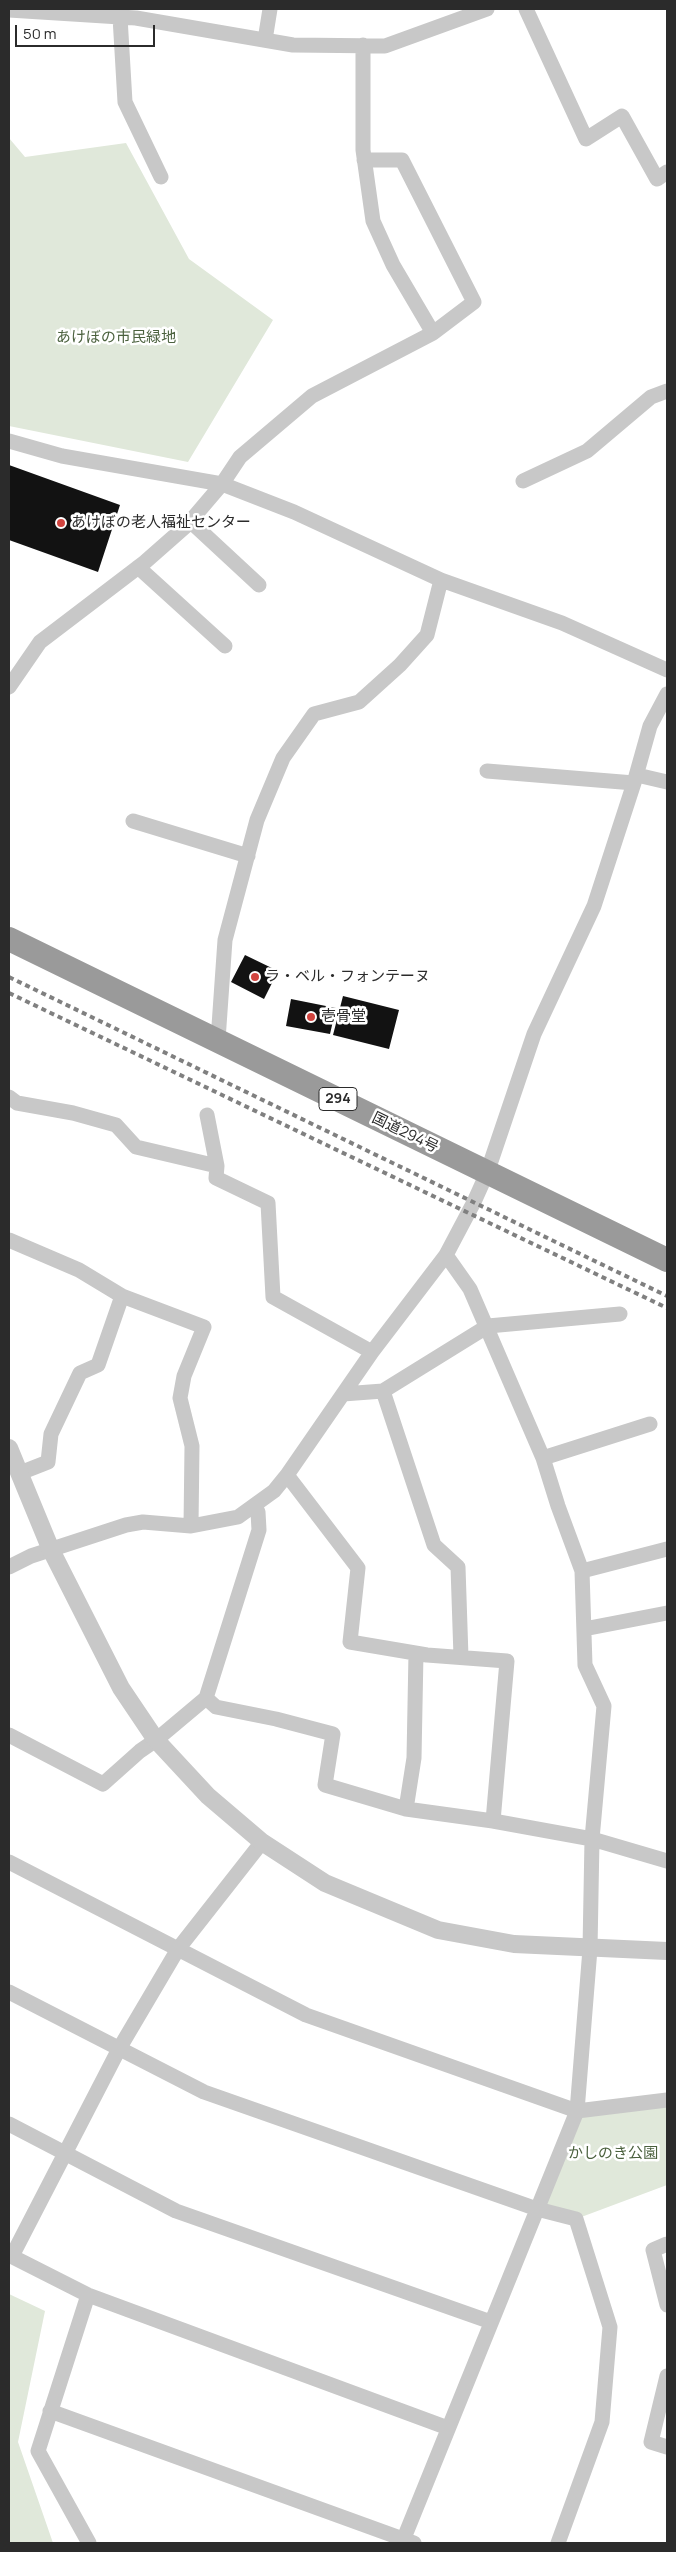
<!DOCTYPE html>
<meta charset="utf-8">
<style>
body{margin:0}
#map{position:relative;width:676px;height:2552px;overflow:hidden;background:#fff;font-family:Manrope,sans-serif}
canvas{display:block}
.frame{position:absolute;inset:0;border:10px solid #2b2b2b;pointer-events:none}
.scale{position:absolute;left:15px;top:25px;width:140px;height:22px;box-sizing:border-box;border:2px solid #2b2b2b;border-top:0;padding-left:6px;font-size:15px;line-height:18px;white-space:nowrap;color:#2b2b2b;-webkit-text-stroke:4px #fff;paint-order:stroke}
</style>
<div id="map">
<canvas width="676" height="2552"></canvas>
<div class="frame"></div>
<div class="scale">50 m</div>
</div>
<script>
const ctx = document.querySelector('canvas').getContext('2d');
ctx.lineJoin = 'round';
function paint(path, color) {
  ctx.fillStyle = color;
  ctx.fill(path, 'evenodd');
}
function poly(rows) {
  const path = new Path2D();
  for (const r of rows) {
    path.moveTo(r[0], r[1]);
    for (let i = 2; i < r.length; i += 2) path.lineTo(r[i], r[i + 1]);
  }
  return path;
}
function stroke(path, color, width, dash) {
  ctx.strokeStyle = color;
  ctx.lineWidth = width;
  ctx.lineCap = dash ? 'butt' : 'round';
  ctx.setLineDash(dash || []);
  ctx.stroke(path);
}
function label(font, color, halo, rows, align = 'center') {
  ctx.font = font + ' Manrope,"Noto Sans JP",sans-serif';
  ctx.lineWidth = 5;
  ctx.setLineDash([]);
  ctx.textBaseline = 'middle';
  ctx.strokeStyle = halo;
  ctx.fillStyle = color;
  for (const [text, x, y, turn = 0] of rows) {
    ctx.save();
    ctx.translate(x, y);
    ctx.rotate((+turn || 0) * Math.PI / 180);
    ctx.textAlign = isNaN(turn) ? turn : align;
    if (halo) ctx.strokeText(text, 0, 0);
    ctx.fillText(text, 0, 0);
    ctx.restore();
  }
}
paint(poly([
 [9,138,25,157,126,143,189,259,273,320,188,462,9,426],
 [667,2100,667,2185,576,2219,537,2209,577,2111],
 [9,2294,45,2311,18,2442,53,2543,9,2543]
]), '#e0e8da');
paint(poly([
 [9,465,120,505,98,572,9,540],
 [245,955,278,971,264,999,231,982],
 [343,996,399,1010,389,1049,333,1035],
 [291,999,336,1008,330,1034,286,1026]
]), '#121212');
stroke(poly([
 [526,9,586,139,622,116,657,179,667,172],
 [9,10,136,18,293,45,385,46,487,9],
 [120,17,125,102,161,177],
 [265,40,270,9],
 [364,160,402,160,474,302,433,333],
 [9,441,62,456,222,484,240,457,312,396,433,333,393,265,373,221,363,150,363,45],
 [523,481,587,451,651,397,667,391],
 [190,521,259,585],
 [138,567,225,646],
 [9,687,40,642,145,562,187,525,222,484,294,512,441,580,562,623,667,670],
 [487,771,634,783],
 [637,775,667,782],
 [133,821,248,856],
 [218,1040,225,940,257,820,283,758,314,714,359,702,400,665,427,635,441,580],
 [9,1097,17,1103,73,1113,116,1125,136,1147,217,1166],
 [207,1115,217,1166,216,1178,268,1203,273,1297,372,1352],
 [9,1240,79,1270,122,1296,204,1327,184,1376,180,1398,192,1446,191,1526],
 [383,1391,488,1326,620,1314],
 [343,1394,383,1391,434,1545,458,1567,461,1657],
 [543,1458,650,1424],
 [20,1473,48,1462,51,1434,80,1373,98,1365,122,1296],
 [287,1475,358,1568,350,1642,427,1655,507,1661,493,1821,592,1839,667,1861],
 [9,1567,31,1556,126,1525,143,1522,191,1526,238,1517,274,1491,287,1475,372,1352,446,1255,474,1202,487,1173,534,1034,594,906,634,783,650,726,667,694],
 [582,1571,667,1549],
 [584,1629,667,1613],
 [416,1653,414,1758,406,1809,493,1821],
 [206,1698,216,1707,276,1719,333,1734,325,1785,406,1809],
 [9,1735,103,1784,140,1751,156,1740,206,1698,259,1530,258,1512,255,1506],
 [9,1862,306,2015,577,2111,667,2100],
 [9,1992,204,2092,537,2209,576,2219,610,2327,602,2422,558,2543],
 [9,2124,176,2211,491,2322],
 [667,2244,653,2250,667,2305],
 [9,2255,88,2295,448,2428],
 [12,2256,119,2049,178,1949,262,1842],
 [88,2295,38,2451,89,2543],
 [667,2376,651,2442,667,2447],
 [50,2411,414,2543],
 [402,2543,577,2111,590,1949,592,1839,604,1706,585,1665,582,1571,558,1506,543,1458,470,1289,446,1255]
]), '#c8c8c8', 15);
stroke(poly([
 [9,1448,51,1550,121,1688,156,1740,208,1796,262,1842,325,1883,438,1930,514,1944,667,1951]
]), '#c8c8c8', 18);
stroke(poly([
 [9,939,667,1260]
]), '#9a9a9a', 24);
stroke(poly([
 [9,977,667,1296],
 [9,993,667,1308]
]), '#808080', 4, [5, 4]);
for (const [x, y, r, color] of [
 [61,523,5,"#d1443f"],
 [255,977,5,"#d1443f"],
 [311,1017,5,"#d1443f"]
]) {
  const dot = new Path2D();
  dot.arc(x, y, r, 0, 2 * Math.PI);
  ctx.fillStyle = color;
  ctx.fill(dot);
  stroke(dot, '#fff', 2);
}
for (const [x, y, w] of [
 [338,1099,38]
]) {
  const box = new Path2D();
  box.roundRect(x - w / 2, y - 11.5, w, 23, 4);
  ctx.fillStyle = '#fff';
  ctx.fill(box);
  stroke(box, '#2b2b2b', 1);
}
label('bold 14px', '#2b2b2b', null, [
 ["294",338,1099]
]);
label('15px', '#4b613e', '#fff', [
 ["あけぼの市民緑地",116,338],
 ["かしのき公園",613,2154]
]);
label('15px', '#2b2b2b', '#fff', [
 ["あけぼの老人福祉センター",71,523],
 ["ラ・ベル・フォンテーヌ",265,977],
 ["壱骨堂",321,1017]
], 'left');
label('15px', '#2b2b2b', '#fff', [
 ["国道294号",405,1133,26]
]);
</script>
